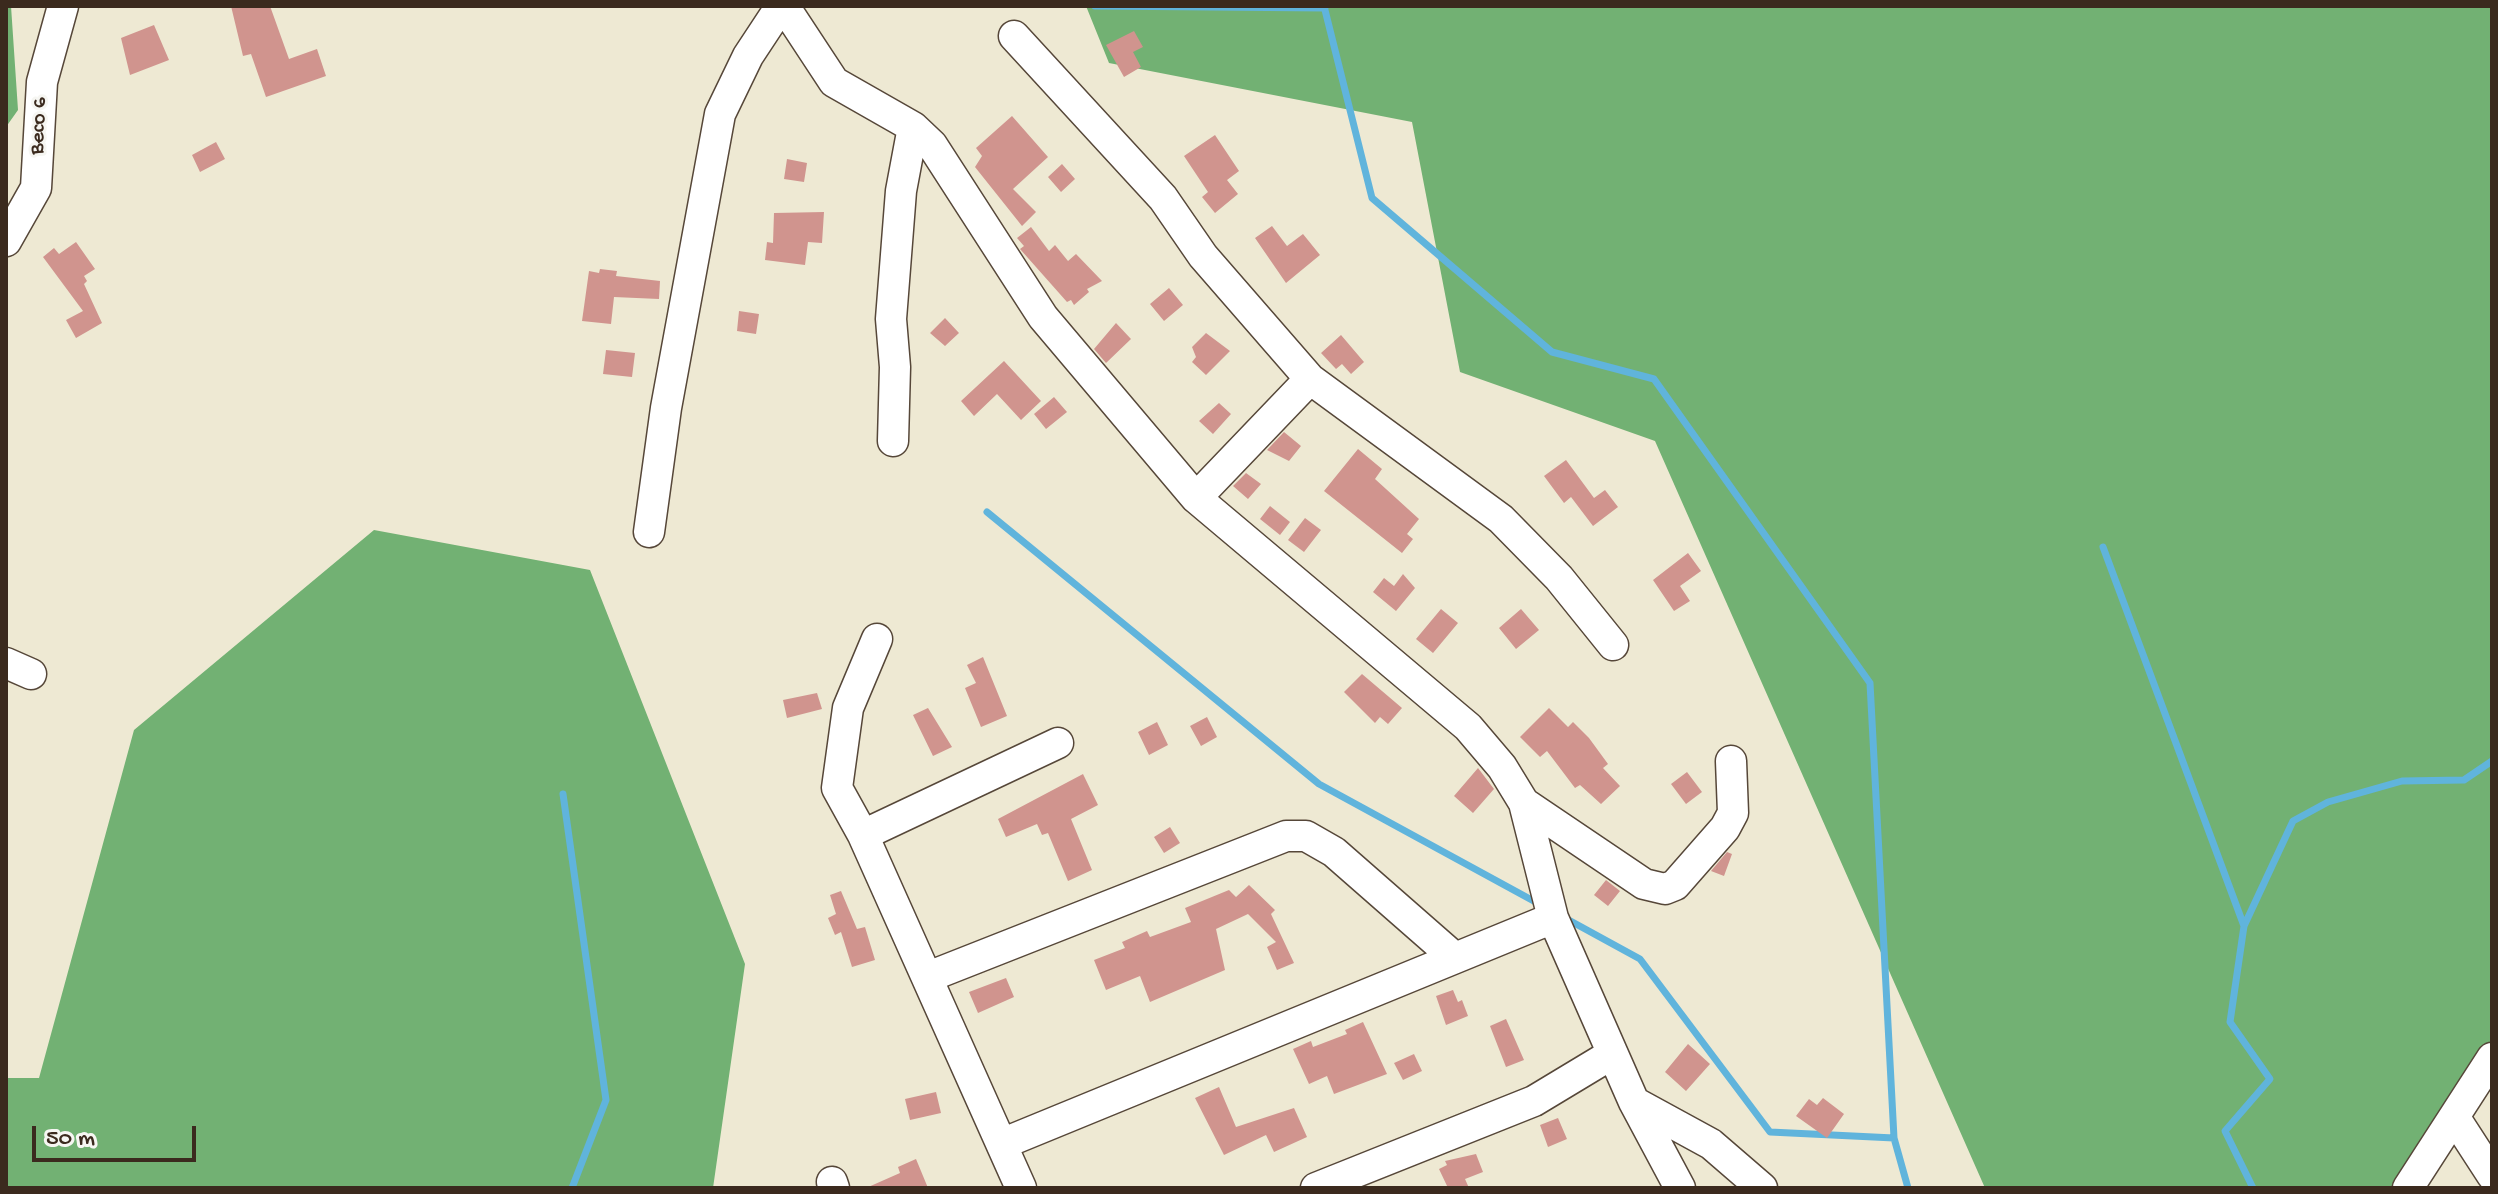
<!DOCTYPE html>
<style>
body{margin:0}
#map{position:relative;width:2498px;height:1194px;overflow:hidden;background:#eee9d3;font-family:"Gochi Hand",sans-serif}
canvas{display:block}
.frame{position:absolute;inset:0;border:8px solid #3b2a1e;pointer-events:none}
.scale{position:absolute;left:32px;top:1126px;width:164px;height:36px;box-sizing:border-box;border:4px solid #3b2a1e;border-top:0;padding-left:10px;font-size:24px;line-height:28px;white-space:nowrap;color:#3b2a1e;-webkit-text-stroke:6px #f6f6f2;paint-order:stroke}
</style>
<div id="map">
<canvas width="2498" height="1194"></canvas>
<div class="frame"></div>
<div class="scale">50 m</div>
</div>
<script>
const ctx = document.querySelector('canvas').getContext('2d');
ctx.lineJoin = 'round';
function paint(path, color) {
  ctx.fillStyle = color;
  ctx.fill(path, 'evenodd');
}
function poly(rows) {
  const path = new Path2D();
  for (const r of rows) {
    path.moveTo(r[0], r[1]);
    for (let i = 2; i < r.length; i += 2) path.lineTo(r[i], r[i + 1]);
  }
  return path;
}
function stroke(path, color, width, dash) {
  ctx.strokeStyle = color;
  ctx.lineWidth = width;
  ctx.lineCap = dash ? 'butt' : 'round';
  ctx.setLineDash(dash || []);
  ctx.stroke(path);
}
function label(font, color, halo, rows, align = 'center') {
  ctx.font = font + ' "Gochi Hand",sans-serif';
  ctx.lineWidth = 6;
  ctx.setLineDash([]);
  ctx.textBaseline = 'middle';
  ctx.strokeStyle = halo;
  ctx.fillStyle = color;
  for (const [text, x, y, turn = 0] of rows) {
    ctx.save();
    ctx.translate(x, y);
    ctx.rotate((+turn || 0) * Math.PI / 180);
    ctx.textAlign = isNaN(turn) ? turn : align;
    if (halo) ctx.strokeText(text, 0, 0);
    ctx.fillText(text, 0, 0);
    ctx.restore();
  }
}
paint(poly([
 [6,6,11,6,18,110,6,127],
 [1086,6,2492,6,2492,1044,2397,1188,1985,1188,1655,441,1460,372,1412,122,1109,63],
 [374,530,590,570,745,964,713,1188,6,1188,6,1078,39,1078,134,730]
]), '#72b173');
stroke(poly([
 [1095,6,1325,8],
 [1324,6,1372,198,1552,352,1654,379,1870,683,1894,1138,1908,1188],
 [987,512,1319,784,1541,905],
 [2103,547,2244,926],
 [563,794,606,1100,572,1188],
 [1565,918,1640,959,1770,1132,1894,1138],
 [2253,1188,2225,1131,2270,1079,2230,1022,2244,926,2293,821,2328,802,2402,781,2464,780,2492,761]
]), '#60b4dc', 7);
paint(poly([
 [231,6,270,6,289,59,317,49,326,76,266,97,251,54,243,56],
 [154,25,169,60,130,75,121,38],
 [1134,31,1143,47,1133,52,1141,67,1124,77,1106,45],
 [1012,116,1048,157,1013,189,1036,212,1022,226,975,167,982,156,976,148],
 [1215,135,1239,171,1227,180,1238,194,1215,213,1202,197,1208,192,1184,156],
 [216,142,225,159,200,172,192,155],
 [787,159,807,163,804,182,784,179],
 [1062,164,1075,179,1061,192,1048,177],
 [824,212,822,243,808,242,805,265,765,260,767,242,773,243,774,213],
 [1272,226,1287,246,1303,234,1320,255,1286,283,1255,238],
 [1031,227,1049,251,1055,245,1068,261,1076,254,1102,281,1087,289,1089,292,1074,305,1071,300,1067,302,1020,249,1024,246,1017,238],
 [76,242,95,269,84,276,87,281,84,284,102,323,76,338,66,320,83,311,43,257,54,248,59,254],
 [600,269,617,271,616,276,660,281,659,299,614,297,611,324,582,321,589,271,599,273],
 [1169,288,1183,305,1164,321,1150,304],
 [739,311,759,314,756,334,737,331],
 [945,318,959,333,945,346,930,333],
 [1116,323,1131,339,1106,363,1094,349],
 [1206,333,1230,351,1206,375,1192,362,1196,357,1192,347],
 [1341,335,1364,362,1351,374,1342,364,1336,369,1321,353],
 [606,350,635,353,632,377,603,374],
 [1004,361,1041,401,1021,420,997,394,974,416,961,401],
 [1054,397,1067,412,1046,429,1034,414],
 [1219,403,1231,414,1213,434,1199,421],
 [1284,432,1301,446,1289,461,1267,450],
 [1358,449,1382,469,1375,479,1419,519,1407,534,1413,539,1402,553,1324,491],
 [1566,460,1594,498,1605,490,1618,507,1593,526,1571,497,1564,503,1544,476],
 [1246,473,1261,484,1248,499,1233,486],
 [1270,506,1290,522,1280,535,1260,519],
 [1305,518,1321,530,1304,552,1288,540],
 [1688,553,1701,571,1680,586,1690,601,1674,611,1653,580],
 [1403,574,1415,588,1396,611,1373,592,1384,578,1394,586],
 [1441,609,1458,623,1433,653,1416,639],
 [1521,609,1539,630,1516,649,1499,628],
 [983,657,1007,716,981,727,965,688,976,683,967,665],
 [1362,674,1402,708,1388,724,1380,717,1375,723,1344,692],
 [817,693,822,709,787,718,783,700],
 [928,708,952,747,933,756,913,715],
 [1549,708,1568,727,1573,722,1589,738,1608,764,1603,768,1620,786,1601,804,1580,785,1575,788,1547,751,1540,757,1520,737],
 [1207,717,1217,737,1201,746,1190,726],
 [1157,722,1168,745,1149,755,1138,732],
 [1478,768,1494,789,1473,813,1454,796],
 [1687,772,1702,792,1686,804,1671,784],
 [1083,774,1098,805,1071,819,1092,870,1068,881,1048,833,1042,835,1037,824,1006,837,998,819],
 [1170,827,1180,843,1164,853,1154,837],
 [1727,852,1732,854,1724,876,1711,871],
 [1606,880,1620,891,1608,906,1594,895],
 [1249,885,1275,910,1271,914,1294,963,1277,970,1267,947,1276,942,1248,914,1216,929,1225,970,1150,1002,1140,976,1106,990,1094,960,1125,948,1122,942,1147,931,1150,937,1191,922,1185,908,1229,890,1236,897],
 [841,891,857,929,865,927,875,960,852,967,841,932,835,935,828,918,836,914,830,895],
 [1006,978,1014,997,978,1013,969,992],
 [1453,990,1458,1002,1462,1000,1468,1016,1446,1025,1436,996],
 [1506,1019,1524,1060,1506,1067,1490,1026],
 [1363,1022,1387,1074,1334,1094,1327,1076,1309,1084,1293,1049,1311,1041,1313,1047,1347,1034,1345,1030],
 [1688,1044,1710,1064,1686,1091,1665,1072],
 [1414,1054,1422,1071,1403,1080,1394,1063],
 [1219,1087,1236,1127,1294,1108,1307,1137,1274,1152,1266,1135,1224,1155,1195,1098],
 [936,1092,941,1113,910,1120,905,1099],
 [1823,1098,1844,1114,1827,1138,1796,1116,1809,1099,1817,1105],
 [1558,1118,1567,1139,1548,1147,1540,1125],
 [1476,1154,1483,1172,1465,1179,1469,1188,1448,1188,1439,1169,1447,1165,1445,1161],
 [916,1159,928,1188,866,1188,900,1173,898,1167]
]), '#d0948e');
const minor = poly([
 [784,6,834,82,913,127,932,145,1043,317,1196,498,1468,727,1502,767,1524,803,1553,918,1634,1102,1680,1188],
 [1014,36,1163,198,1203,256,1310,379,1501,519,1559,578,1613,645],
 [6,241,36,188,42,82,63,6],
 [893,441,895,367,891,319,901,191,913,127],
 [1196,498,1310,379],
 [649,532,666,408,720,114,748,56,781,6],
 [877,639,848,708,837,788,863,835,1021,1188],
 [6,663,31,674],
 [1524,803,1644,884,1665,889,1675,885,1725,828,1733,813,1731,761],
 [863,835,1058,743],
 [928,977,1286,836,1306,836,1334,852,1455,958],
 [1634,1102,1711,1144,1762,1188],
 [2455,1118,2492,1175],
 [1004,1143,1553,918],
 [832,1182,834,1188],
 [1316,1188,1534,1101,1612,1054],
 [2408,1188,2492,1058]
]);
stroke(minor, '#564739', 33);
stroke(minor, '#fff', 30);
label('22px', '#3b2a1e', '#f6f6f2', [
 ["Beco 6",40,126,-87]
]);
</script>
